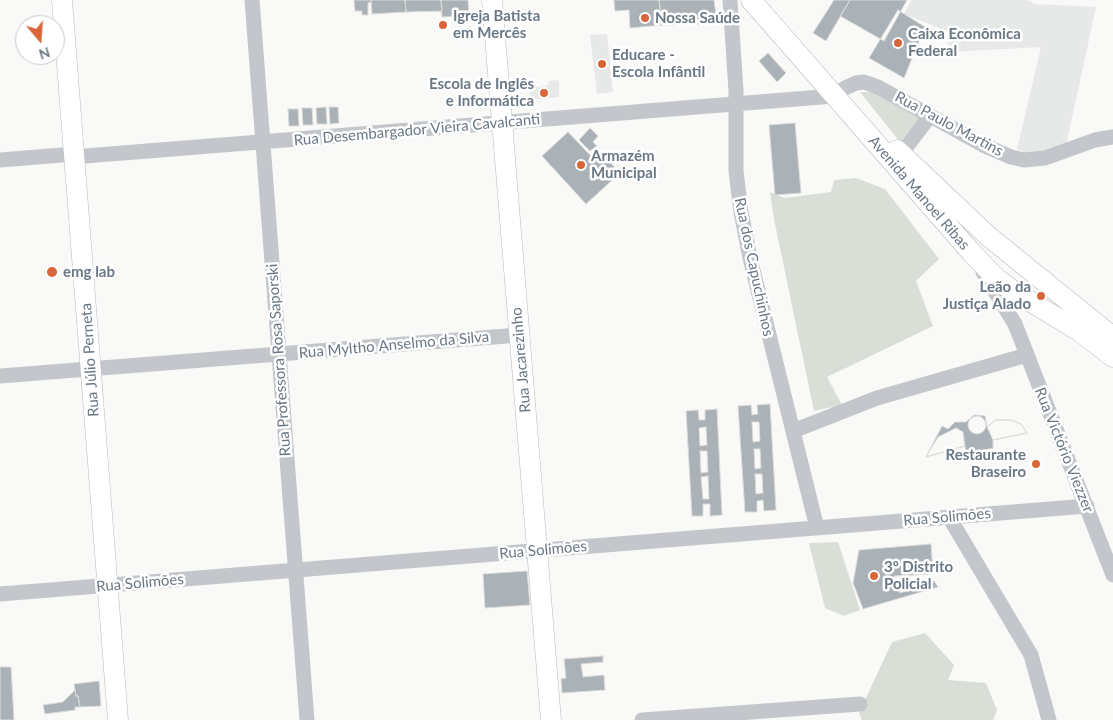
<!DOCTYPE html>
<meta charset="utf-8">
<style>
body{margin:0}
#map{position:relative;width:1113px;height:720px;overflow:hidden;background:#f9f9f7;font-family:Lato,sans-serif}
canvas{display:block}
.north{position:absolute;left:15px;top:15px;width:50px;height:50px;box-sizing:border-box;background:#fff;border:1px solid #c3c9cf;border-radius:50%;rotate:162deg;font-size:14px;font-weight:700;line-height:20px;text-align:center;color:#6a7886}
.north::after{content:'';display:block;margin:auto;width:18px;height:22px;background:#d76539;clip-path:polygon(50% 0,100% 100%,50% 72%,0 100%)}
</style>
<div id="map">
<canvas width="1113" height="720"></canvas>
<div class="north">N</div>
</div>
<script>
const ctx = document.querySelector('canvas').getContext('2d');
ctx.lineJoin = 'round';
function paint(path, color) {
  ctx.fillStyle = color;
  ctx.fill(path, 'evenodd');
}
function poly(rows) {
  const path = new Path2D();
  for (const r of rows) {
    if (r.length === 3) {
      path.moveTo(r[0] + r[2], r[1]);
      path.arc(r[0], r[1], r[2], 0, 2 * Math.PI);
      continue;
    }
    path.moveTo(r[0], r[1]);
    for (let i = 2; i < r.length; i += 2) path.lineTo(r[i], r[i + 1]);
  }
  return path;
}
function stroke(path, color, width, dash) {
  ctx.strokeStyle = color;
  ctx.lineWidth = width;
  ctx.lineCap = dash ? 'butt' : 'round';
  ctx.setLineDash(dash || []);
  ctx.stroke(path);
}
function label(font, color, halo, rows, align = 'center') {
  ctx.font = font + ' Lato,sans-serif';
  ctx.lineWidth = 5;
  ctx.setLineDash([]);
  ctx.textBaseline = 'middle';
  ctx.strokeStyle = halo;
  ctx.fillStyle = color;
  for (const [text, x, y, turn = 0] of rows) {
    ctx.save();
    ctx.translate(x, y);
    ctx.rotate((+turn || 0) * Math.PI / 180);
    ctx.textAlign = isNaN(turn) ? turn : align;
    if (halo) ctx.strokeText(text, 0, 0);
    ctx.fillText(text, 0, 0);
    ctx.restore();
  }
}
paint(poly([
 [911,0,1027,0,1035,4,1096,7,1066,146,1032,156,1017,149,1041,47,948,52,949,32,904,14],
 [607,34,613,92,597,94,590,35],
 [559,80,559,97,530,100,529,88,547,86,549,81]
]), '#e7e8e8');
paint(poly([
 [860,92,874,92,921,117,900,142],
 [856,178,885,189,939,259,916,281,933,326,827,377,842,405,814,411,774,219,770,192,785,198,831,192,834,180],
 [838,542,860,610,844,616,825,608,809,543],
 [925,633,954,665,948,680,986,683,997,710,993,720,862,720,859,713,892,642]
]), '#d9ded6');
const building = poly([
 [354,0,371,0,371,2,368,3,368,15,362,15,362,11,355,11,354,0],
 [371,0,405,0,406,12,372,14,371,0],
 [405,0,441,0,442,11,406,12,405,0],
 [441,0,468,0,469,16,442,17,441,0],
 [614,0,659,0,662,25,630,28,629,10,615,11,614,0],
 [659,0,714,0,717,24,662,25,659,0],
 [834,0,850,0,826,41,813,33,834,0],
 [850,0,907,0,884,41,840,16,850,0],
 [898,10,925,27,904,78,869,58,898,10],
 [768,53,786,73,777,82,759,61,768,53],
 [326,107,327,124,317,124,316,108,326,107],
 [329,107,338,107,339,123,330,124,329,107],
 [302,108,312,108,313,125,303,125,302,108],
 [288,109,298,109,299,126,289,126,288,109],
 [795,123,801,193,775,195,769,125,795,123],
 [590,128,598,136,593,142,597,146,590,151,579,140,590,128],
 [568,132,590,155,597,148,620,173,586,204,542,156,568,132],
 [770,404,776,510,764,511,763,500,757,501,757,512,745,512,738,406,751,405,752,415,758,414,757,405,770,404],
 [752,422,759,422,760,441,753,442,752,422],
 [754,449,760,449,761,468,755,469,754,449],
 [755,474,762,474,763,493,756,494,755,474],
 [717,409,722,515,710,516,710,504,703,504,703,516,692,516,686,411,698,410,699,420,705,420,705,410,717,409],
 [706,427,707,445,700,446,699,428,706,427],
 [700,451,707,451,708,472,701,473,700,451],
 [708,476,709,499,703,499,701,477,708,476],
 [974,415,985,416,987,427,996,420,1011,420,1021,424,1027,433,993,440,993,448,966,455,965,446,926,457,942,426,948,429,955,422,966,422,974,415],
 [977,425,9],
 [996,420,1011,420,1021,424,1027,433,993,440,987,427,996,420],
 [956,428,963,432,965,446,926,457,938,437,956,428],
 [931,544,933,574,894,576,900,593,934,581,938,587,863,609,853,583,859,550,931,544],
 [527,571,530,605,485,608,483,574,527,571],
 [603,656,603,662,581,664,583,677,604,675,605,690,562,693,561,679,566,678,564,659,603,656],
 [0,667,11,667,14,720,0,720,0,667],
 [99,681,101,706,80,707,78,696,76,696,74,684,99,681],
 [75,690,76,696,78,696,80,707,75,707,75,710,45,714,43,705,63,702,75,690]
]);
paint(building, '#aab1b7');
stroke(building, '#dbdbd9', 1);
const major = poly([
 [62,0,118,720],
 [492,0,551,720],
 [751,0,971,252,996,278,1016,293,1079,331,1113,357],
 [897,150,988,236,1113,337]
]);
stroke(major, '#b6babe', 21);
stroke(poly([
 [252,0,307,720],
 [730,0,736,91,736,171,741,212,750,258,817,528],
 [901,154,930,116],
 [0,160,74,154,77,156,85,156,834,96,845,88,856,83,864,82,878,87,983,145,1011,157,1024,160,1045,158,1095,140,1113,137],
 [983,272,1015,324,1113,575],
 [0,376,519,335],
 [793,431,877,398,1027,355],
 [949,517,1031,655,1049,720],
 [0,594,1087,506],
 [642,720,860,704]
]), '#c3c6ca', 15);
stroke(major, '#fff', 20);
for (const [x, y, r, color] of [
 [645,18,5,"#d76539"],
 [443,25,5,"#d76539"],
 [898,43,5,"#d76539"],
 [602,64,5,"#d76539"],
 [544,93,5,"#d76539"],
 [581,165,5,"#d76539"],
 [52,272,6,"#d76539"],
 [1041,296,5,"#d76539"],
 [1036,464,5,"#d76539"],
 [874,576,5,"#d76539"]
]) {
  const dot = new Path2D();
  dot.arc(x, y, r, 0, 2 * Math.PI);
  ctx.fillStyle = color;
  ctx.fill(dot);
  stroke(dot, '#fff', 2);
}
label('bold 15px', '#6a7886', '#fff', [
 ["Igreja Batista",453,16],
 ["em Mercês",453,33],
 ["Nossa Saúde",655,18],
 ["Caixa Econômica",908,34],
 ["Federal",908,51],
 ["Educare -",612,55],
 ["Escola Infântil",612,72],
 ["Escola de Inglês",534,84,"right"],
 ["e Informática",534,101,"right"],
 ["Armazém",591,156],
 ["Municipal",591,173],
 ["emg lab",63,272],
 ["Leão da",1031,287,"right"],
 ["Justiça Alado",1031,304,"right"],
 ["Restaurante",1026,455,"right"],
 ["Braseiro",1026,472,"right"],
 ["3º Distrito",884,567],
 ["Policial",884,584]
], 'left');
label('15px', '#6a7886', '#fff', [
 ["Rua Paulo Martins",949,124,28],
 ["Rua Desembargador Vieira Cavalcanti",417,130,-5],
 ["Avenida Manoel Ribas",919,193,49],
 ["Rua dos Capuchinhos",754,267,78],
 ["Rua Myltho Anselmo da Silva",394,345,-5],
 ["Rua Júlio Perneta",90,360,-94],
 ["Rua Professora Rosa Saporski",279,360,-94],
 ["Rua Jacarezinho",521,360,-95],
 ["Rua Victório Viezzer",1064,450,68],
 ["Rua Solimões",947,517,-5],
 ["Rua Solimões",543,550,-5],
 ["Rua Solimões",140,583,-5]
]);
</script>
